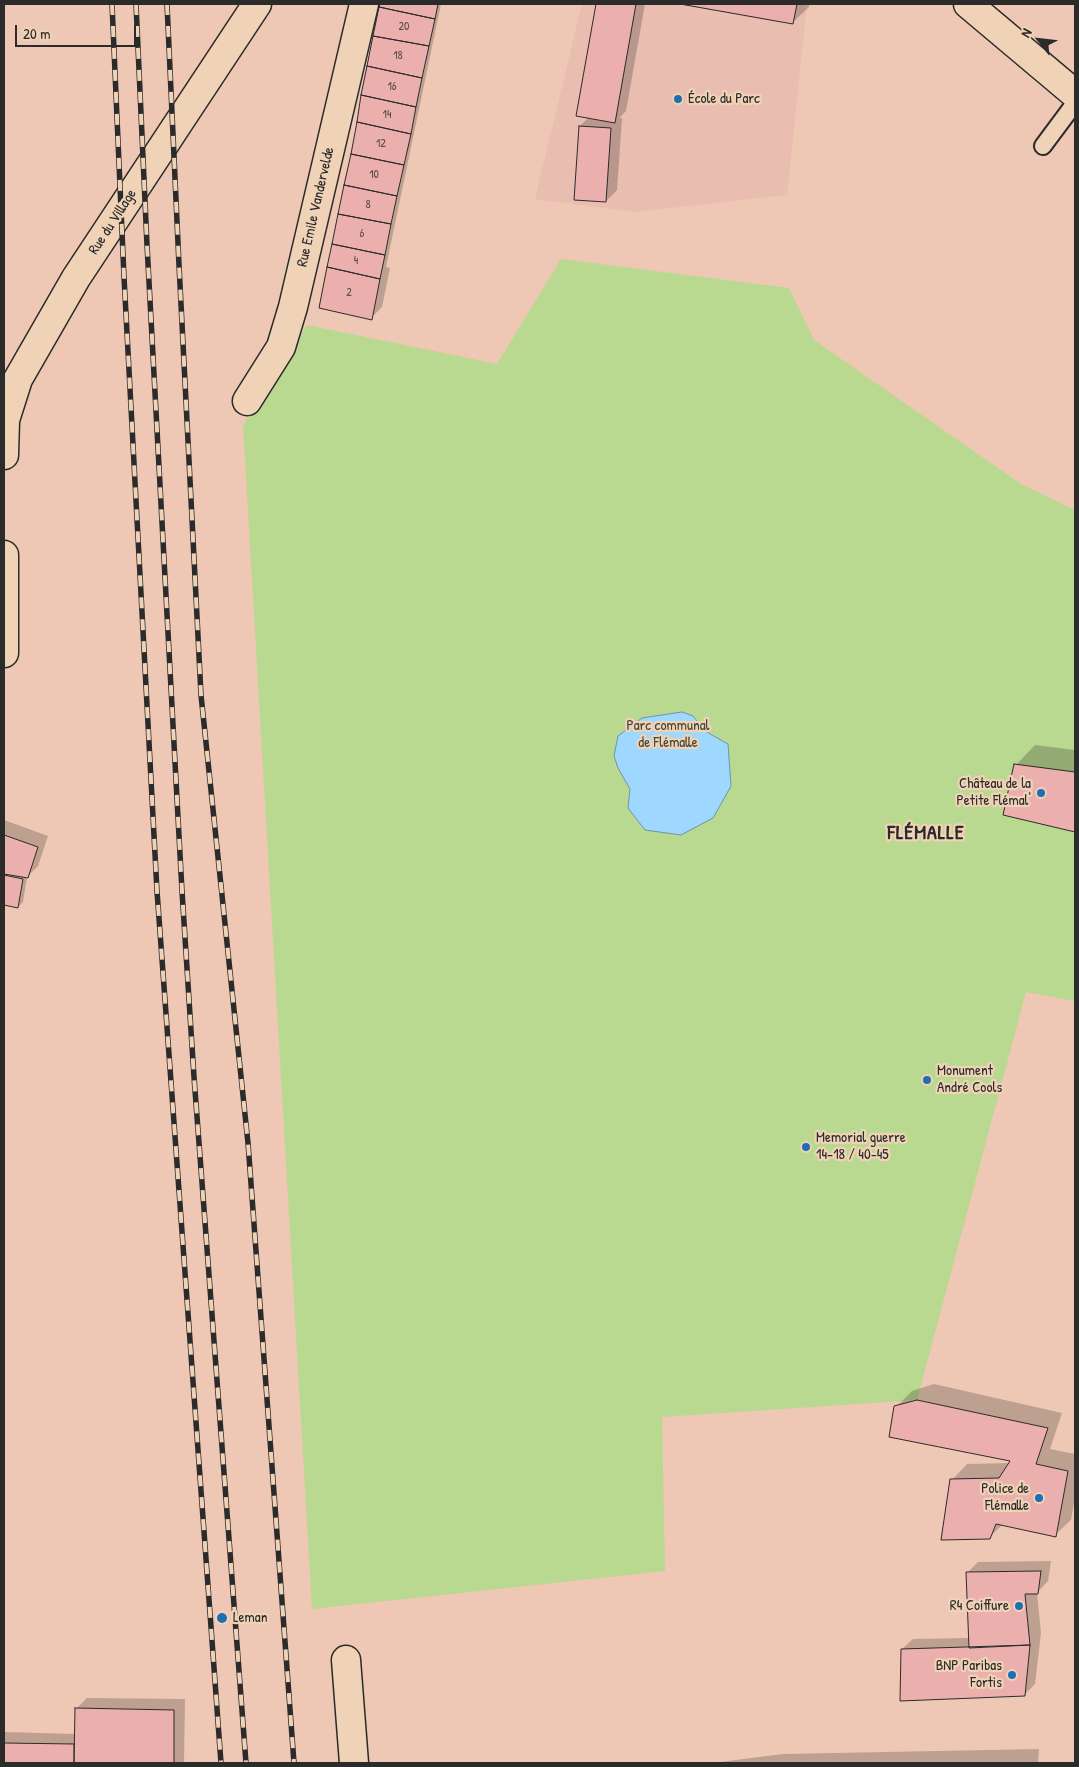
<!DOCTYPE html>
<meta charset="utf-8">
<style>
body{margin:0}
#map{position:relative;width:1079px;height:1767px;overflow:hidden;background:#eec8b4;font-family:"Patrick Hand",sans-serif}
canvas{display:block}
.frame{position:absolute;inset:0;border:5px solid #2b2b2b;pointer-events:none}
.north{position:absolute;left:1014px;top:15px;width:50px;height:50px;-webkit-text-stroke:4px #f0d2b6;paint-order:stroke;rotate:299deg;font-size:14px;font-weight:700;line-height:20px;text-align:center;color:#2b2b2b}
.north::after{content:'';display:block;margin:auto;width:18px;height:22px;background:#2b2b2b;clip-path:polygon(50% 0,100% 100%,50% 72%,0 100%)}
.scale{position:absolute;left:15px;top:25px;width:121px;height:22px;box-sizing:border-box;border:2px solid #2b2b2b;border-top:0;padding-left:6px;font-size:15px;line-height:18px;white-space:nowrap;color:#2b2b2b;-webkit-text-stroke:4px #f0d2b6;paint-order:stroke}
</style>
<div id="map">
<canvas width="1079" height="1767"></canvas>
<div class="frame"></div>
<div class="north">N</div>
<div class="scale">20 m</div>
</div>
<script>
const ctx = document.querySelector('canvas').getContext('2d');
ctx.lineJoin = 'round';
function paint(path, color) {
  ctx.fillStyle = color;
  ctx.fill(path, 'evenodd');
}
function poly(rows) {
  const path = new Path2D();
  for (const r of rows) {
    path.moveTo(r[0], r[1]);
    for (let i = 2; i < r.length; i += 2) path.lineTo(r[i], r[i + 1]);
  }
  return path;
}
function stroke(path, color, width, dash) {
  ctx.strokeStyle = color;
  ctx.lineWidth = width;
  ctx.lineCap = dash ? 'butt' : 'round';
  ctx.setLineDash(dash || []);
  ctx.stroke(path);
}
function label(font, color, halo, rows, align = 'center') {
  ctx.font = font + ' "Patrick Hand",sans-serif';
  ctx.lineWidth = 4.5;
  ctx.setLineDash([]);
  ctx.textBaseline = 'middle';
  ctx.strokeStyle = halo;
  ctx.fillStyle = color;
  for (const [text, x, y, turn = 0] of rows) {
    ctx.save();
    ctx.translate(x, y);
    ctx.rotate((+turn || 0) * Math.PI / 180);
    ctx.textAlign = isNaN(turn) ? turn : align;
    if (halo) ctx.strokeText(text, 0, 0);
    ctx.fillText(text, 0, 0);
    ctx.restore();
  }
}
paint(poly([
 [582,4,807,4,787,195,635,212,535,199]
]), '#e9bdaf');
paint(poly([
 [561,259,789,288,814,340,1021,484,1075,510,1075,1001,1026,992,917,1400,662,1417,665,1571,312,1609,243,425,307,325,497,364]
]), '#b9d890');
const water = poly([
 [682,712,693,716,705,731,728,744,731,786,713,818,681,835,645,830,628,808,630,789,618,768,614,756,618,736,642,718,682,712]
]);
paint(water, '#9ed8fe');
stroke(water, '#7093aa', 1);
paint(poly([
 [382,4,441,4,386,267,390,268,382,307,371,318,328,267],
 [597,4,645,4,626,111,619,118,622,118,617,190,606,201,580,126,589,117,577,115],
 [688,4,809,4,809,7,793,22],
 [1035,745,1075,750,1075,831,1004,814,1016,765],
 [4,820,48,836,38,866,27,877,23,902,18,907,4,904],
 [934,1384,1062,1413,1050,1449,1075,1454,1075,1497,1071,1520,1055,1535,1003,1524,989,1538,952,1480,967,1464,1010,1463,1012,1460,896,1407,912,1391],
 [1051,1561,1048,1581,1037,1593,1041,1633,1035,1684,1024,1695,902,1649,913,1639,970,1638,967,1573,978,1562],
 [87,1698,185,1699,184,1763,4,1763,4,1732,75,1734,76,1709],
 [1039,1749,1038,1763,712,1763,783,1754]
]), '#0003');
const building = poly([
 [380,4,438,4,435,19,379,7,380,4],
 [596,4,636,4,615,123,576,116,596,4],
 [680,4,797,4,793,24,680,4],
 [379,7,435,19,429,46,373,36,379,7],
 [373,36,429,46,422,78,367,66,373,36],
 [367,66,422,78,416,107,361,95,367,66],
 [361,95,416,107,411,134,357,122,361,95],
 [357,122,411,134,404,165,351,154,357,122],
 [579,126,611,128,606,202,574,200,579,126],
 [351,154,404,165,397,196,344,185,351,154],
 [344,185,397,196,391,224,338,214,344,185],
 [338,214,391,224,385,255,332,244,338,214],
 [332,244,385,255,380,279,327,267,332,244],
 [327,267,380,279,372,320,319,308,327,267],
 [1014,764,1075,772,1075,832,1003,815,1014,764],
 [4,835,38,847,28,878,4,874,4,835],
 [4,875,23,879,18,908,4,905,4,875],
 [917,1400,1048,1428,1036,1464,1068,1471,1056,1537,996,1524,990,1539,941,1540,950,1479,999,1478,1010,1461,889,1437,894,1406,917,1400],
 [1041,1571,1038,1594,1025,1594,1030,1645,969,1648,966,1572,1041,1571],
 [1030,1645,1025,1696,900,1701,901,1649,1030,1645],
 [75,1708,174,1710,174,1763,74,1763,75,1708],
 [4,1743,74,1744,74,1763,4,1763,4,1743]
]);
paint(building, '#ebafae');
stroke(building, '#2b2b2b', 1);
const lane = poly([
 [1043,146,1075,103]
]);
const street = poly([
 [247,401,281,347,293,307,364,4],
 [346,1660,354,1763]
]);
const secondary = poly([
 [968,4,1075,94],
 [4,455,5,420,18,379,76,278,257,4],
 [4,555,4,653]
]);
stroke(lane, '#2b2b2b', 20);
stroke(street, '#2b2b2b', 31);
stroke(secondary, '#2b2b2b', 31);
stroke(lane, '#f0d2b6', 16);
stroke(street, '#f0d2b6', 28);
stroke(secondary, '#f0d2b6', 28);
const rail = poly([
 [112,4,124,277,157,891,221,1763],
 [136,4,147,245,182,891,194,1077,246,1763],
 [167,4,179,265,201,695,248,1143,294,1763]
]);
stroke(rail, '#2b2b2b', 5.5);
stroke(rail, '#f0d2b6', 4, [11]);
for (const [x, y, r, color] of [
 [678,99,5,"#1f6fb2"],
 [1041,793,5,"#1f6fb2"],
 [927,1080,5,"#1f6fb2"],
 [806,1147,5,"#1f6fb2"],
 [1039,1498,5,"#1f6fb2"],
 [1019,1606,5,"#1f6fb2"],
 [222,1618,6,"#1f6fb2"],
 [1012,1675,5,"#1f6fb2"]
]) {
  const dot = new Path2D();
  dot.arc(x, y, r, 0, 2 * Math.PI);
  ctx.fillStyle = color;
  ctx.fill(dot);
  stroke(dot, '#f0d2b6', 2);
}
label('12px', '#5b4c4c', null, [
 ["20",404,27],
 ["18",398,56],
 ["16",392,87],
 ["14",387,115],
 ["12",381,144],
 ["10",374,175],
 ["8",368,205],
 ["6",362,234],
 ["4",356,261],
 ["2",349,293]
]);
label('15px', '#2b2b2b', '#f0d2b6', [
 ["École du Parc",688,99],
 ["Château de la",1031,784,"right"],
 ["Petite Flémal'",1031,801,"right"],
 ["Monument",937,1071],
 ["André Cools",937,1088],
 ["Memorial guerre",816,1138],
 ["14-18 / 40-45",816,1155],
 ["Police de",1029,1489,"right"],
 ["Flémalle",1029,1506,"right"],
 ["R4 Coiffure",1009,1606,"right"],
 ["Leman",233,1618],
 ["BNP Paribas",1002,1666,"right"],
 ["Fortis",1002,1683,"right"]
], 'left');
label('15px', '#2b2b2b', '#f0d2b6', [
 ["Rue Emile Vandervelde",316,207,-77],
 ["Rue du Village",113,222,-57]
]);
label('15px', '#40453a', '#f0d2b6', [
 ["Parc communal",668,726],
 ["de Flémalle",668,743]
]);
ctx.letterSpacing = '1px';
label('bold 20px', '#2b2b2b', '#f0d2b6', [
 ["FLÉMALLE",926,834]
]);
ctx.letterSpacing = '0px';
</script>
